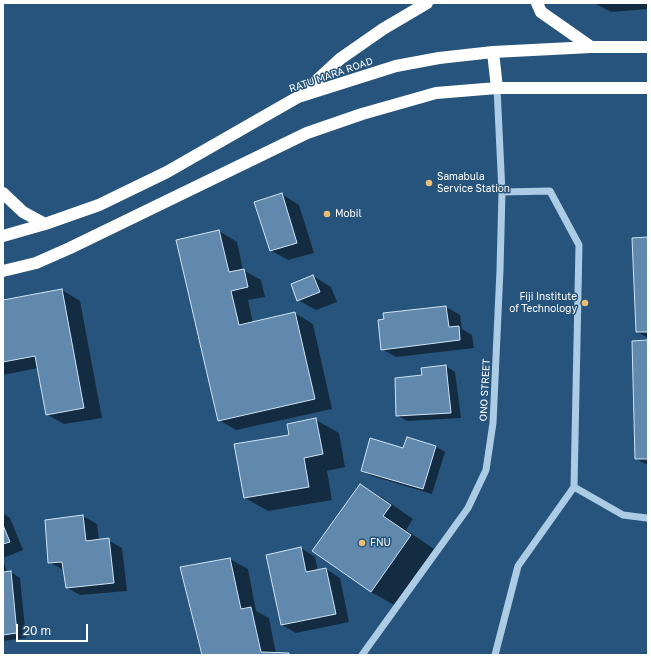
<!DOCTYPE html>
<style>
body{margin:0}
#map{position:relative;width:651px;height:658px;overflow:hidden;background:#27547c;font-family:"Golos Text",sans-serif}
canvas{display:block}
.frame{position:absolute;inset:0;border:4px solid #fff;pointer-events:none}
.scale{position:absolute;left:16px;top:624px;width:72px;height:18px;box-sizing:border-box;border:2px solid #fff;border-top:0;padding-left:5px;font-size:12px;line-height:14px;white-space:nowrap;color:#fff;-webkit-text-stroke:3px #27547c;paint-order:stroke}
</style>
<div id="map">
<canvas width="651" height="658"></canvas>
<div class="frame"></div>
<div class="scale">20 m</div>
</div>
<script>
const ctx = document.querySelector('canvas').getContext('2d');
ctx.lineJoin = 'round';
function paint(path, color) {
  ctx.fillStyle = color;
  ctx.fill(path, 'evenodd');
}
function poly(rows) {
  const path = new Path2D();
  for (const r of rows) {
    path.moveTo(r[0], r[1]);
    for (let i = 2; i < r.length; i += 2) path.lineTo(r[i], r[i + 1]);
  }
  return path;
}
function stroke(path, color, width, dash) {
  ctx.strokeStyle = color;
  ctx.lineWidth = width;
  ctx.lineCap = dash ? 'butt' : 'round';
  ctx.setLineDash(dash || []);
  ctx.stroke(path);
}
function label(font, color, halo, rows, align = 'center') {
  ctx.font = font + ' "Golos Text",sans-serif';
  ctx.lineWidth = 3;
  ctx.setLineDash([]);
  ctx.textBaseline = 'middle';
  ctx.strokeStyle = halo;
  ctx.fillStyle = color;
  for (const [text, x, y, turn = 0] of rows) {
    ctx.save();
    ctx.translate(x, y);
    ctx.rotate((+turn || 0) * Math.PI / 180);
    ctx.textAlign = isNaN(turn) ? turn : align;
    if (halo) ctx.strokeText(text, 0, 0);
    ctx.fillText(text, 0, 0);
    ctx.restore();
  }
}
paint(poly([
 [594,3,648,3,648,9,611,12],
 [282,194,299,205,314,253,288,260,270,250],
 [219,231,237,242,243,270,261,280,265,297,248,300,253,323,295,313,313,324,332,409,236,430,219,420],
 [648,238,648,338,637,332],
 [313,276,331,287,337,302,316,310,298,300],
 [62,290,80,301,102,418,64,424,46,414,38,368,3,375,3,301],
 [446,307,460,315,462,329,472,335,474,348,396,357,382,349,385,320,384,314],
 [648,341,648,465,636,459],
 [446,366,455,372,461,418,407,421,397,415,423,376],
 [316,420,339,433,345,467,327,471,332,500,268,511,245,498,235,445,290,435],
 [435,446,445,452,432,494,372,476,362,471,404,449],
 [360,485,383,498,413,519,406,530,434,549,394,605,371,592],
 [3,513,10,518,23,550,3,558],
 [83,516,97,524,99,540,108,540,122,548,127,591,80,595,66,587,64,570,49,562],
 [301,548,315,557,318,571,326,569,340,578,349,622,296,633,282,625],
 [3,559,7,572,11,572,20,578,26,638,3,641],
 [230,559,248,569,256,611,269,618,276,654,290,655,203,655]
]), '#0007');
const building = poly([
 [282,193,297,243,270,251,254,202,282,193],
 [219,230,229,272,244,269,248,287,231,291,239,325,295,312,315,399,218,421,176,240,219,230],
 [648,237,648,332,636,332,632,238,648,237],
 [313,275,320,292,297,301,291,284,313,275],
 [62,289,84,408,46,415,35,356,3,362,3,300,62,289],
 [446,306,449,327,459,326,460,340,381,350,378,320,384,319,383,313,446,306],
 [648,340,648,459,635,459,632,341,648,340],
 [446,365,451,413,396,416,395,378,422,375,421,368,446,365],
 [316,418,323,454,304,458,309,487,244,498,234,444,289,435,287,424,316,418],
 [407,437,436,446,423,489,361,471,370,438,403,448,407,437],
 [360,484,391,505,383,516,411,535,371,592,312,551,360,484],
 [83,515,86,541,109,538,114,583,66,588,62,562,48,563,45,520,83,515],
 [3,525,10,542,3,544,3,525],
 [301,547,306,572,326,568,336,614,281,625,266,555,301,547],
 [230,558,241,609,251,607,261,652,289,653,289,655,202,655,180,567,230,558],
 [11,571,17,633,3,635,3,572,11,571]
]);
paint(building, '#6089ad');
stroke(building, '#cfe3f3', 1);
stroke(poly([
 [574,487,623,515,647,518],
 [362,655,468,508,486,470,493,423,500,270,502,192,497,88],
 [495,655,518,566,574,487,579,245,550,191,502,192]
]), '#accbe4', 7);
stroke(poly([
 [537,3,541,12,591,47],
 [493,52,497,88],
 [301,95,340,59,383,29,427,3],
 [3,193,23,212,45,224],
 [3,236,45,224,99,205,167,172,298,97,396,66,439,58,493,52,591,47,648,47],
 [3,271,36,263,70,248,307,133,362,114,436,93,497,88,648,88]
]), '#fff', 12);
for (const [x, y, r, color] of [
 [429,183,4,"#ecbd72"],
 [327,214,4,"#ecbd72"],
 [585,303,4,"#ecbd72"],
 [362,543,4,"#ecbd72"]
]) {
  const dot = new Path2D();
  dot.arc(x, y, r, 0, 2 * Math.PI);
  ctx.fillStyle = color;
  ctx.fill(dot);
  stroke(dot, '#27547c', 1.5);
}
label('10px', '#fff', '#27547c', [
 ["RATU MARA ROAD",331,75,-19],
 ["ONO STREET",485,390,-87]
]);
label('10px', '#fff', '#27547c', [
 ["Samabula",437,177],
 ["Service Station",437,189],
 ["Mobil",335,214],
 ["Fiji Institute",577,297,"right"],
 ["of Technology",577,309,"right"],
 ["FNU",370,543]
], 'left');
</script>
